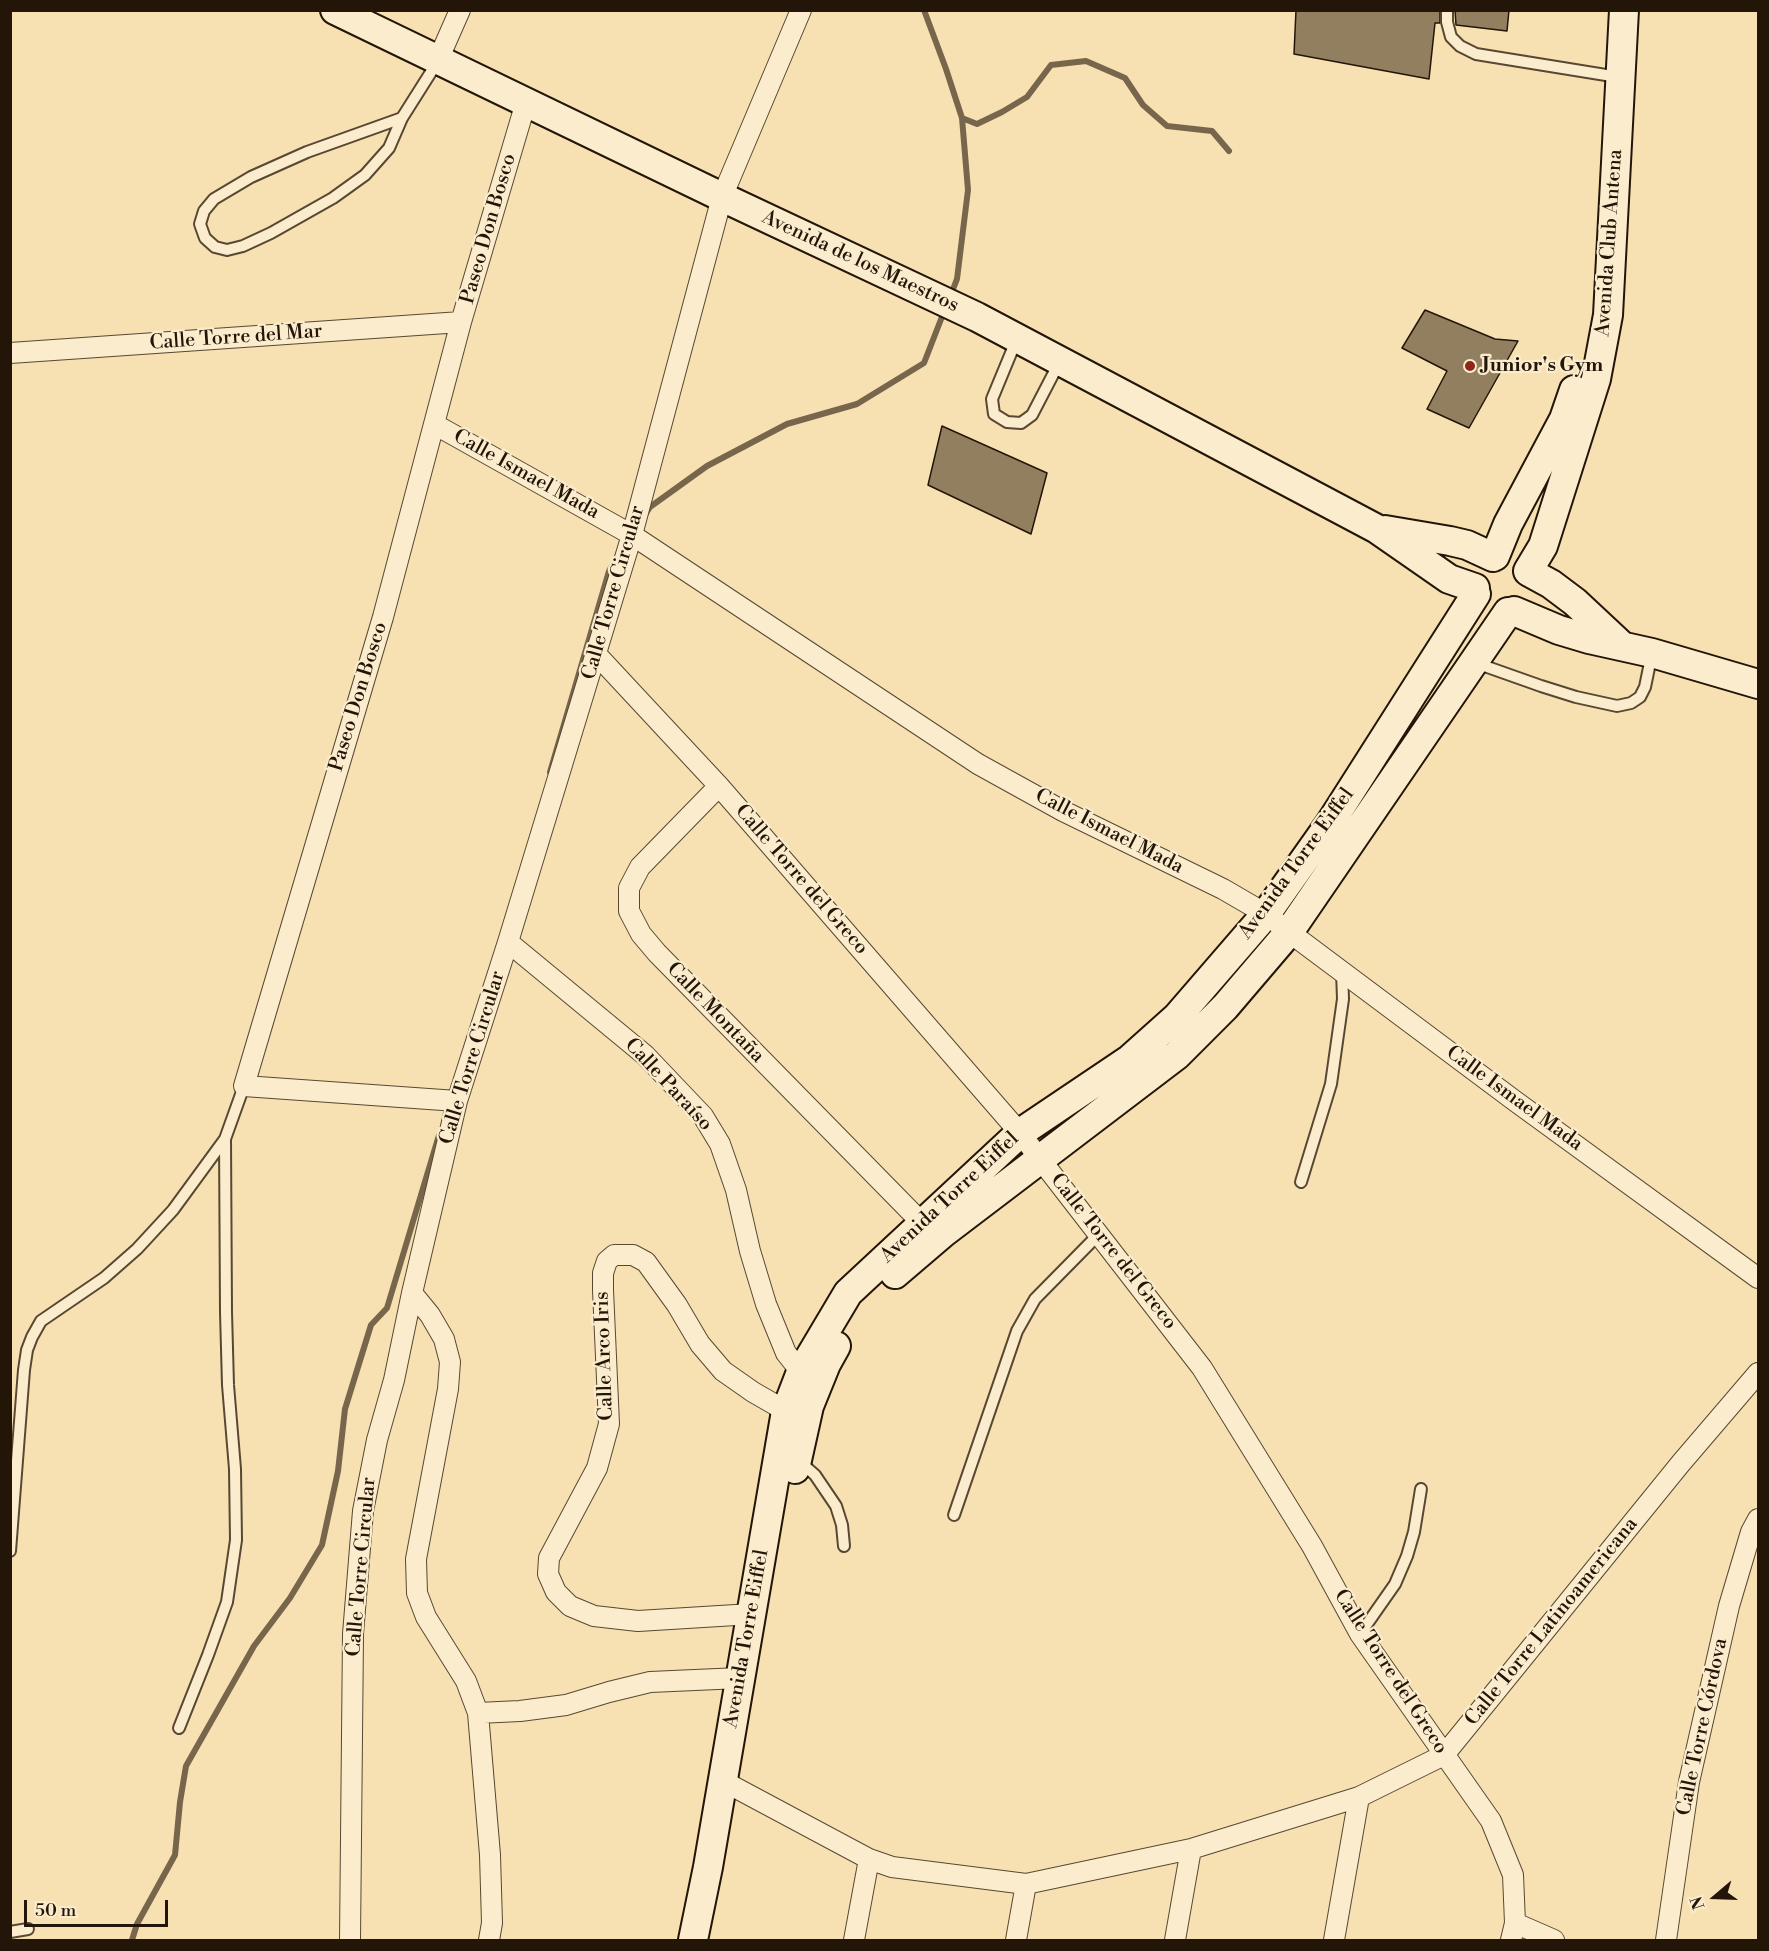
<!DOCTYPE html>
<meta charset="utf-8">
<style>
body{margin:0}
#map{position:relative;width:1769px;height:1951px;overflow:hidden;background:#f7e1b2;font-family:"Libre Bodoni",serif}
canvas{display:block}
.frame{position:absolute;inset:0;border:12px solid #231508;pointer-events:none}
.north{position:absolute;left:1685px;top:1867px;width:60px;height:60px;-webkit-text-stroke:4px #faeccd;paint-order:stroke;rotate:251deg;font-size:16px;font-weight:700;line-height:24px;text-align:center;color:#231508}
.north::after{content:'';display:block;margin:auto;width:21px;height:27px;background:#231508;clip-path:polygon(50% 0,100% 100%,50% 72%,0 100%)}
.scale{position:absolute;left:24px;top:1900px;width:144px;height:27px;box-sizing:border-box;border:3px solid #231508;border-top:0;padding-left:8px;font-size:18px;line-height:21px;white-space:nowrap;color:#231508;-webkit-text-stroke:4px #faeccd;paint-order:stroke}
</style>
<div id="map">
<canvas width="1769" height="1951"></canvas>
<div class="frame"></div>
<div class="north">N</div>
<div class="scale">50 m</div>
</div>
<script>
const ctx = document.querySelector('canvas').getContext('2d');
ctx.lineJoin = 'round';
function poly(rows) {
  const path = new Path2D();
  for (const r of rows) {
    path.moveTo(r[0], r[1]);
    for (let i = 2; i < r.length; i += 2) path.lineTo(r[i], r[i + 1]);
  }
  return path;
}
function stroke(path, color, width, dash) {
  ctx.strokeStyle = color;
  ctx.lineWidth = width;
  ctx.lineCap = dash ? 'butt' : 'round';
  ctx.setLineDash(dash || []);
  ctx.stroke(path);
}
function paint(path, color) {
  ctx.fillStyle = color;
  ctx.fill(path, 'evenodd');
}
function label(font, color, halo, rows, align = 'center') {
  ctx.font = font + ' "Libre Bodoni",serif';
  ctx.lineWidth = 4.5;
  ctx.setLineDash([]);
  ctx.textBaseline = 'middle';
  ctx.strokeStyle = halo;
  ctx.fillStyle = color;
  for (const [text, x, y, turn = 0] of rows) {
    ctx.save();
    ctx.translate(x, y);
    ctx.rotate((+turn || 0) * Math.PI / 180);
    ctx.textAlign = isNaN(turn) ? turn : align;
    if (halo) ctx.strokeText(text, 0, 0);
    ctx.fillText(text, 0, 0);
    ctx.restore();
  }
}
stroke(poly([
 [924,10,946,69,962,118,977,124,1002,112,1027,97,1051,65,1086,61,1125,78,1143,105,1167,126,1212,131,1229,151],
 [950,297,957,279,968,190,962,118],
 [645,515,650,507,707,466,787,424,857,404,924,363,945,309],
 [550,772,609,571,616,559],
 [132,1940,137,1924,175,1855,180,1802,186,1766,254,1646,290,1598,322,1545,338,1471,345,1409,371,1325,387,1308,439,1135]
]), '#77664b', 6);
const building = poly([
 [1296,10,1440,10,1440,23,1435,23,1429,79,1294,54,1296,10],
 [1455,10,1509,10,1507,31,1456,25,1455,10],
 [1425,310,1495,339,1518,341,1469,428,1427,409,1447,371,1402,348,1425,310],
 [942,426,1047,473,1031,534,928,485,942,426]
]);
paint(building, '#917f60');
stroke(building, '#231508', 1.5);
const lane = poly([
 [1447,10,1447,22,1451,37,1460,46,1476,54,1612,76],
 [402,118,307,152,251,177,214,199,204,211,200,224,205,238,215,247,227,250,243,246,271,233,333,198,365,175,389,148,402,118,438,61],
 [1016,341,992,399,994,414,1007,422,1021,423,1032,415,1060,361],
 [1476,663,1541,686,1576,697,1617,706,1631,703,1640,697,1645,687,1652,653],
 [1301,1182,1331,1084,1343,999,1342,971],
 [799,1461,815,1475,836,1506,842,1525,844,1546],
 [954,1515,1017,1331,1035,1299,1099,1234],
 [10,1551,24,1370,27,1350,32,1337,41,1321,104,1278,137,1249,173,1210,225,1139,244,1086],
 [1360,1634,1395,1584,1407,1556,1414,1532,1421,1489],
 [179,1728,208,1655,227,1602,236,1540,235,1469,228,1385,226,1312,225,1139],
 [10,1932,28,1929]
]);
const street = poly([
 [438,60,460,10],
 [10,353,461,322],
 [434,424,632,535,978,764,1063,811,1223,889,1266,914,1289,932,1515,1101,1758,1278],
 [597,655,719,786,1020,1133,1202,1368,1312,1546,1360,1634,1491,1821,1513,1875,1515,1923,1511,1940],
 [719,786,640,867,629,888,629,911,641,934,657,953,922,1223],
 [508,942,645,1055,703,1116,720,1144,736,1190,750,1251,766,1304,786,1353,801,1372],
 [457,1101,244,1086,383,617,461,322,526,102],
 [412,1293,430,1315,444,1339,450,1362,448,1389,416,1559,417,1593,426,1617,466,1681,478,1713,490,1855,492,1923,489,1940],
 [752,1614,638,1621,594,1616,570,1606,556,1592,548,1574,549,1558,597,1468,609,1424,603,1290,603,1273,607,1261,614,1255,633,1255,646,1262,677,1305,700,1344,723,1371,753,1392,786,1411],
 [478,1713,520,1711,566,1705,609,1692,650,1682,740,1678],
 [723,1781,869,1859,892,1867,1026,1884,1191,1849,1359,1797,1444,1755,1681,1463,1758,1373],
 [1515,1923,1554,1940],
 [350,1940,353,1634,363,1511,377,1440,394,1380,412,1293,457,1101,508,942,632,535,722,197,801,10],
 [854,1940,869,1859],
 [1016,1940,1026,1884],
 [1175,1940,1191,1849],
 [1334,1940,1359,1797],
 [1666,1940,1689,1782,1729,1606,1751,1532,1758,1519]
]);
const secondary = poly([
 [335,10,722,197,977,317,1377,529,1449,579,1475,588],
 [1385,530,1450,541,1467,545,1493,557],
 [1495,556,1508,524,1564,419,1574,390],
 [1528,571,1543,546,1596,379,1608,315,1624,10],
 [1529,572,1551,584,1575,602,1621,645],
 [1514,611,1559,630,1589,639,1652,653,1758,684],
 [895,1274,943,1233,1177,1055,1225,1007,1289,932,1508,612],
 [795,1469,809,1406,826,1364,836,1346],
 [693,1940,708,1867,786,1411,801,1372,848,1293,1020,1133,1130,1059,1177,1017,1266,914,1329,825,1476,594]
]);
stroke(lane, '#584832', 14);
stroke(street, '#584832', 22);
stroke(secondary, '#231508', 32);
stroke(lane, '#faeccd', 10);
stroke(street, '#faeccd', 20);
stroke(secondary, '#faeccd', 28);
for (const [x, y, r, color] of [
 [1470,366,6,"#8f2418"]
]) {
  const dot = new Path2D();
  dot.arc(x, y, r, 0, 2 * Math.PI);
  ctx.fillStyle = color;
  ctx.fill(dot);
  stroke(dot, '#faeccd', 2);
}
label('20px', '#231508', '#faeccd', [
 ["Paseo Don Bosco",489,229,-74],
 ["Avenida Club Antena",1610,243,-86],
 ["Avenida de los Maestros",860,262,25],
 ["Calle Torre del Mar",236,338,-4],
 ["Calle Ismael Mada",526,475,29],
 ["Calle Torre Circular",614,593,-74],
 ["Paseo Don Bosco",359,697,-73],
 ["Calle Ismael Mada",1109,832,27],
 ["Avenida Torre Eiffel",1297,864,-54],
 ["Calle Torre del Greco",801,880,49],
 ["Calle Montaña",715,1013,46],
 ["Calle Torre Circular",473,1058,-73],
 ["Calle Paraíso",668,1085,47],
 ["Calle Ismael Mada",1514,1099,36],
 ["Avenida Torre Eiffel",950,1198,-43],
 ["Calle Torre del Greco",1113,1252,52],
 ["Calle Arco Iris",605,1356,-92],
 ["Calle Torre Circular",362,1567,-85],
 ["Calle Torre Latinoamericana",1552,1622,-51],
 ["Avenida Torre Eiffel",747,1639,-80],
 ["Calle Torre del Greco",1390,1672,57],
 ["Calle Torre Córdova",1703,1727,-78]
]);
label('bold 20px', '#231508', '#faeccd', [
 ["Junior's Gym",1482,366]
], 'left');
</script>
